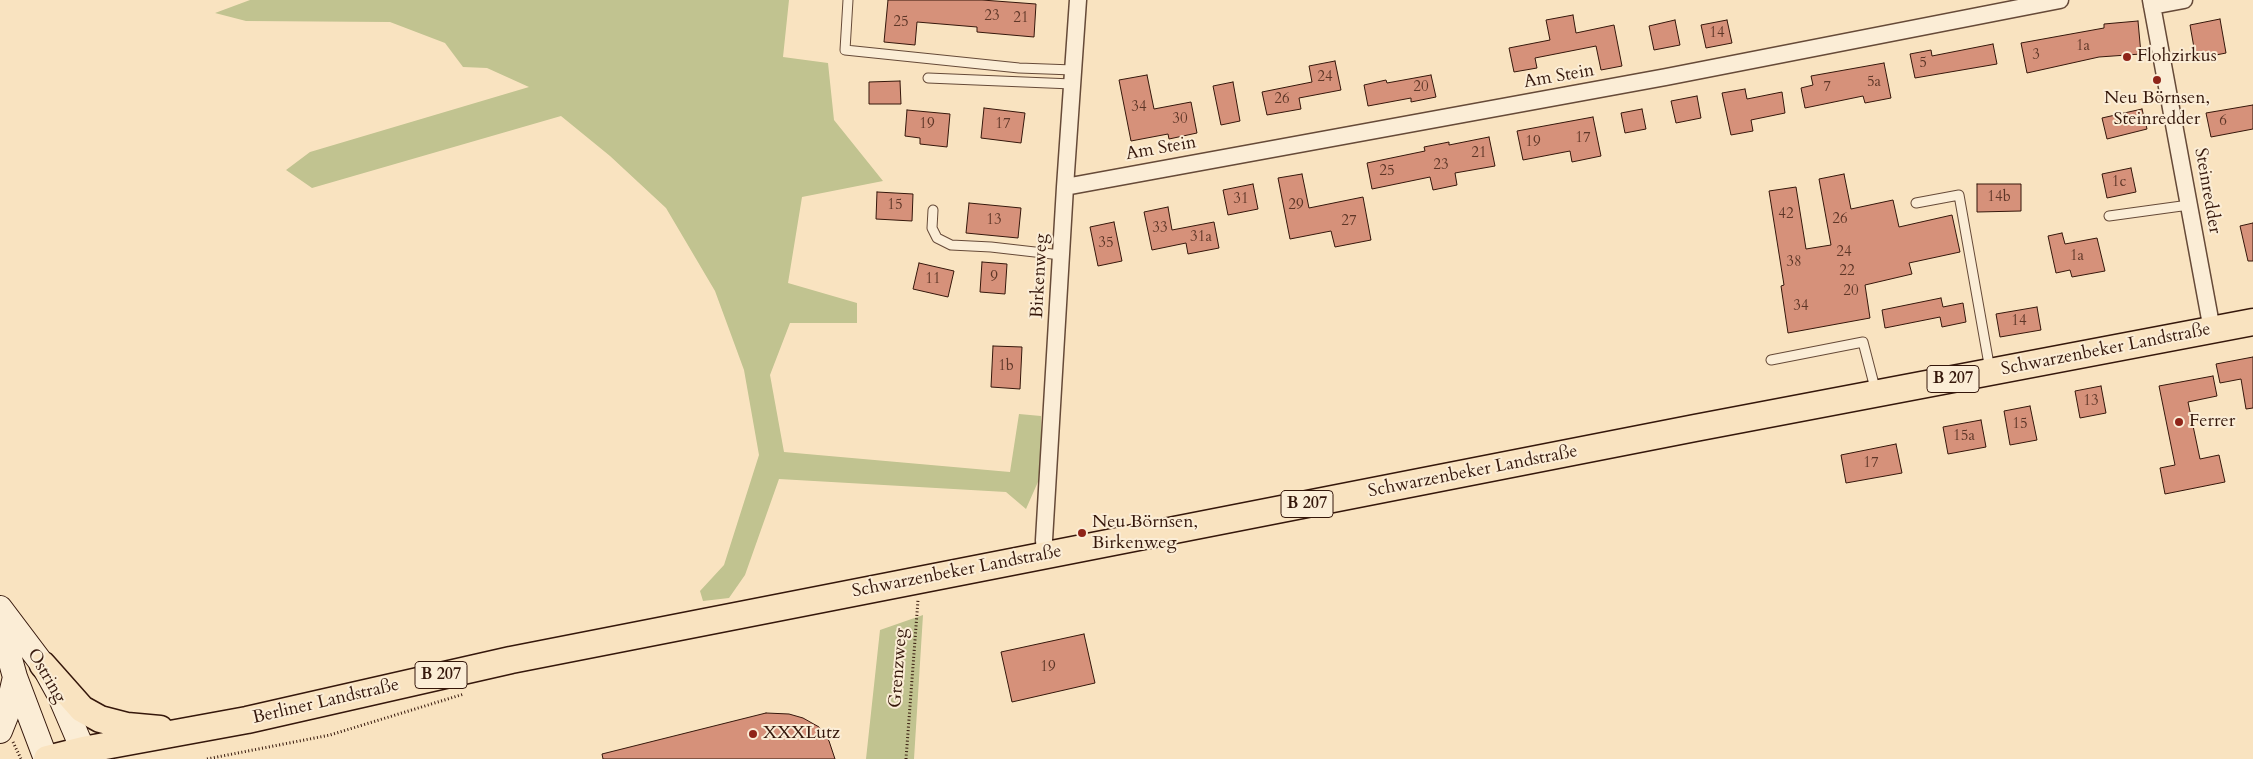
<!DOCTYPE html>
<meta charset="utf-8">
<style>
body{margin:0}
canvas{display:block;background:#f9e3c0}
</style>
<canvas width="2253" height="759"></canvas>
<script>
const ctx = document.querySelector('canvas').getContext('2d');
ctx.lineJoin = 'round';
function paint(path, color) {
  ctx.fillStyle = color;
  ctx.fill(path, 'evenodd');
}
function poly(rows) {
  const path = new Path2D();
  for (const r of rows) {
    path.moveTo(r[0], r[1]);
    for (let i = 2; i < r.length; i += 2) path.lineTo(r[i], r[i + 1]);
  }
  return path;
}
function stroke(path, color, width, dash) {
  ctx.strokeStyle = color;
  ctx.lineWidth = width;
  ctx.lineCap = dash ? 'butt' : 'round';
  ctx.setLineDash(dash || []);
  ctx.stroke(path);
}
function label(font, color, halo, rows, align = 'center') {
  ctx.font = font + ' Cardo,serif';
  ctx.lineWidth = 4;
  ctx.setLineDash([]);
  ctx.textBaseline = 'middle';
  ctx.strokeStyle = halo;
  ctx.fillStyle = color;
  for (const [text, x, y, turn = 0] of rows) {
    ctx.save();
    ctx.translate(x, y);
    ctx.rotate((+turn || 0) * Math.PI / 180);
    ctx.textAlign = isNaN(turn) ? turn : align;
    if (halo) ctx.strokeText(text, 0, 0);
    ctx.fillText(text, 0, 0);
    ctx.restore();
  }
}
paint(poly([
 [250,0,789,0,783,57,828,63,834,120,883,181,802,197,788,283,857,303,857,323,790,323,770,375,784,452,1010,472,1019,414,1041,416,1041,475,1026,509,1006,492,779,479,745,575,729,598,703,601,700,591,724,565,759,455,744,370,715,291,666,208,610,156,561,116,312,188,286,170,310,152,529,87,487,68,463,67,445,43,390,22,246,21,215,13],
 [923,615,914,759,866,759,880,630]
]), '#c1c390');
const building = poly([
 [888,0,982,0,1036,4,1034,37,977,32,977,27,917,22,915,45,884,42,888,0],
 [1573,15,1576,33,1614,25,1622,66,1601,70,1596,46,1535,58,1537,68,1514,72,1509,48,1550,40,1546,20,1573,15],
 [2220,19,2226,53,2196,59,2190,25,2220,19],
 [1675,20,1680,45,1654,50,1649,26,1675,20],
 [1727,20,1732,43,1706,48,1701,25,1727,20],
 [2138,21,2141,54,2099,57,2027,73,2021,43,2104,28,2104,24,2138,21],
 [1993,44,1997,64,1915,78,1910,54,1931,50,1932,56,1993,44],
 [1335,61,1341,90,1299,98,1301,109,1267,115,1262,92,1312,82,1309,66,1335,61],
 [1884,63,1891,98,1865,103,1863,96,1805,108,1801,88,1813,85,1811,76,1884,63],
 [1147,75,1154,109,1191,102,1197,133,1169,139,1168,134,1131,141,1119,80,1147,75],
 [1431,75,1436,97,1411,102,1411,98,1368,106,1364,85,1386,80,1387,83,1431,75],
 [900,81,901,104,869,104,869,82,900,81],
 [1233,82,1240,121,1221,125,1213,86,1233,82],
 [1745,89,1747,99,1782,92,1785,113,1751,120,1753,131,1731,135,1722,93,1745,89],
 [1697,96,1701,118,1676,123,1671,101,1697,96],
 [2253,105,2253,129,2211,137,2206,113,2253,105],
 [984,108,1025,113,1021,143,981,138,984,108],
 [1642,109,1646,129,1625,133,1621,113,1642,109],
 [2142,109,2147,129,2107,139,2102,118,2142,109],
 [907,110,950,114,947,147,920,144,920,138,905,136,907,110],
 [1593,117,1601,156,1572,162,1570,151,1523,160,1517,131,1593,117],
 [1489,137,1495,166,1455,173,1457,185,1433,190,1430,177,1372,189,1367,163,1425,151,1424,147,1449,142,1449,145,1489,137],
 [2131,168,2136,192,2107,198,2102,174,2131,168],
 [1302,174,1309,208,1363,197,1371,240,1335,247,1331,231,1290,239,1278,178,1302,174],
 [1844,174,1851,209,1893,200,1899,227,1952,215,1960,252,1909,263,1912,274,1865,285,1870,318,1788,333,1781,286,1784,285,1769,191,1796,187,1806,249,1831,245,1819,179,1844,174],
 [1253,184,1258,209,1228,215,1223,190,1253,184],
 [1977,184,2021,184,2021,211,1977,212,1977,184],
 [877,192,913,194,912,221,876,219,877,192],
 [969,203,1021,208,1018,238,966,233,969,203],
 [1168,207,1172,230,1214,222,1219,248,1188,254,1186,243,1152,250,1144,212,1168,207],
 [1114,222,1122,261,1098,266,1090,227,1114,222],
 [2253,223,2253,261,2248,261,2240,226,2253,223],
 [2062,233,2065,244,2097,238,2105,271,2072,277,2070,270,2056,273,2048,236,2062,233],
 [982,262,1007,264,1005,294,980,292,982,262],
 [919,263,954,271,948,297,913,289,919,263],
 [1941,298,1943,307,1963,303,1966,322,1942,327,1940,317,1885,328,1882,310,1941,298],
 [2037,307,2041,330,2000,337,1996,314,2037,307],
 [993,346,1022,347,1020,389,991,387,993,346],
 [2253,357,2253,408,2246,409,2241,379,2220,383,2216,364,2253,357],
 [2213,376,2217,396,2188,402,2200,459,2219,455,2225,482,2165,494,2160,468,2175,465,2159,386,2213,376],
 [2101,386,2106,413,2080,418,2075,391,2101,386],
 [2030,406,2037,440,2010,445,2004,411,2030,406],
 [1981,420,1986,447,1948,454,1943,427,1981,420],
 [1896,444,1902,473,1846,483,1841,455,1896,444],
 [1084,634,1095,683,1012,702,1001,652,1084,634],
 [766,713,789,714,803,718,819,727,829,741,835,759,603,759,602,754,766,713]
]);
paint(building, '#d6917a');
stroke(building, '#35170b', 1);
const lane = poly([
 [848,0,845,50,1019,68,1073,70],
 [928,78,1072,84],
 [1916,203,1959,195,1990,370],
 [933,210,932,228,937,238,951,245,991,247,1061,255],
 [2109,216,2189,205],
 [1771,360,1863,342,1876,392]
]);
const street = poly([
 [2151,0,2212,330],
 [2152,6,2184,0],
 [1065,187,1666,77,2060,0],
 [1045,555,1044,540,1065,187,1078,0]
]);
const secondary = poly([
 [0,608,43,665,59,694,83,750],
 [0,623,15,677,46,759],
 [0,731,6,716,15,677]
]);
const primary = poly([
 [43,665,82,709,100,719,127,726,160,729],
 [47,759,83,750,247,720,511,660,1695,428,2253,322]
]);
stroke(lane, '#664a38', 11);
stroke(street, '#664a38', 19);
stroke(secondary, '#35170b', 26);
stroke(primary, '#35170b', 29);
stroke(poly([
 [13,742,21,759],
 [207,759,330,735,464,694],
 [906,759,918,600]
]), '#35170b', 3, [1, 2.5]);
stroke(lane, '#fbedd6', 9);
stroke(street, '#fbedd6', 16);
stroke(secondary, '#fbedd6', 24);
stroke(primary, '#f9e3c0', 26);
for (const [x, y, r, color] of [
 [2127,57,5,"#8f2418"],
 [2157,80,5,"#8f2418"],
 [2179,422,5,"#8f2418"],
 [1082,533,5,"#8f2418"],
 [753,734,5,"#8f2418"]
]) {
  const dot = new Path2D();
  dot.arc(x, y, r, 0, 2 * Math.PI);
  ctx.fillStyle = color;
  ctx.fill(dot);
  stroke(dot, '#fbedd6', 2);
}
label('15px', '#5d3627', null, [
 ["23",992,17],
 ["21",1021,19],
 ["25",901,23],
 ["14",1717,34],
 ["1a",2083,47],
 ["3",2036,56],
 ["5",1923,64],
 ["24",1325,78],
 ["5a",1874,83],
 ["20",1421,88],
 ["7",1827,88],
 ["26",1282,100],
 ["34",1139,108],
 ["30",1180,120],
 ["6",2223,122],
 ["19",927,125],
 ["17",1003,125],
 ["17",1583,139],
 ["19",1533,143],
 ["21",1479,154],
 ["23",1441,166],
 ["25",1387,172],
 ["1c",2119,183],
 ["14b",1999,198],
 ["31",1241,200],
 ["15",895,206],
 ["29",1296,206],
 ["42",1786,215],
 ["26",1840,220],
 ["13",994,221],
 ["27",1349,222],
 ["33",1160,229],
 ["31a",1201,238],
 ["35",1106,244],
 ["24",1844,253],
 ["1a",2077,257],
 ["38",1794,263],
 ["22",1847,272],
 ["9",994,278],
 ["11",933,280],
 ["20",1851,292],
 ["34",1801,307],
 ["14",2019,322],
 ["1b",1006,367],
 ["13",2091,402],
 ["15",2020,425],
 ["15a",1964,437],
 ["17",1871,464],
 ["19",1048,668]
]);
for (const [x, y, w] of [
 [1953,379,52],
 [1307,504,52],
 [441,675,52]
]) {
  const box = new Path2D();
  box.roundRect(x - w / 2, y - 13.5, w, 27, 4);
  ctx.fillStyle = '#fbedd6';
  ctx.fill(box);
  stroke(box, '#35170b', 1);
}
label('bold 16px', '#35170b', null, [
 ["B 207",1953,379],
 ["B 207",1307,504],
 ["B 207",441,675]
]);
label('18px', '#35170b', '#fbedd6', [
 ["Flohzirkus",2137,57],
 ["Neu Börnsen,",2157,99,"center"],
 ["Steinredder",2157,120,"center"],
 ["Ferrer",2189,422],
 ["Neu Börnsen,",1092,523],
 ["Birkenweg",1092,544],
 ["XXXLutz",763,734]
], 'left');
label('18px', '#35170b', '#fbedd6', [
 ["Am Stein",1559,77,-10],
 ["Am Stein",1161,149,-10],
 ["Steinredder",2207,191,80],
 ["Birkenweg",1040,276,-87],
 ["Schwarzenbeker Landstraße",2106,350,-11],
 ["Schwarzenbeker Landstraße",1473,472,-11],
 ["Schwarzenbeker Landstraße",957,572,-11],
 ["Grenzweg",899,668,-86],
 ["Ostring",46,676,60],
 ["Berliner Landstraße",326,702,-13]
]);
</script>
